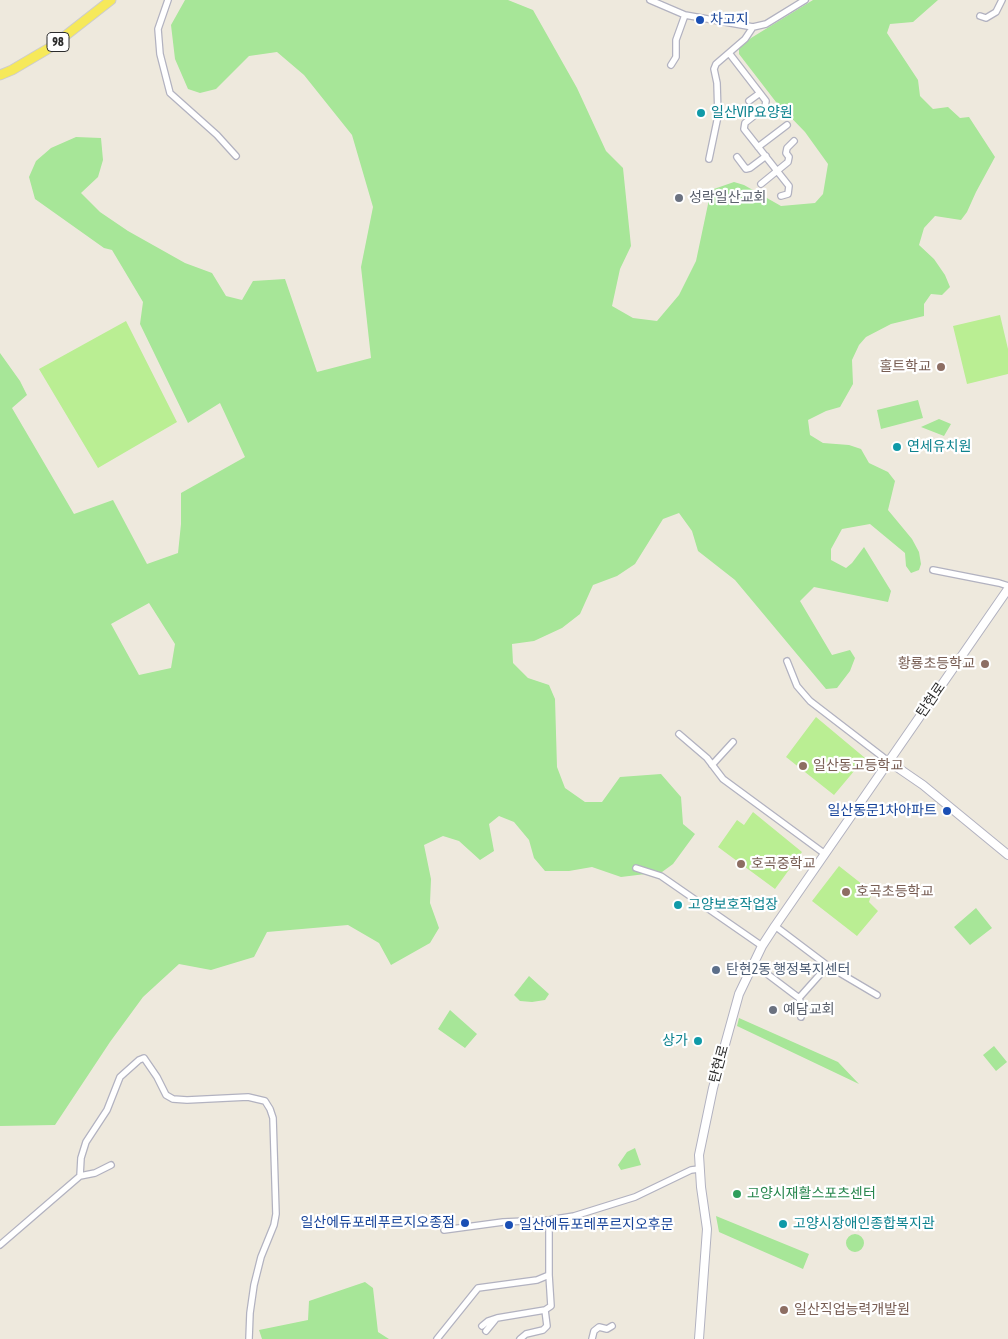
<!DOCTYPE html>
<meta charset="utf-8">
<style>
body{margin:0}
canvas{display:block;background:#eee9dd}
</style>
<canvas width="1008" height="1339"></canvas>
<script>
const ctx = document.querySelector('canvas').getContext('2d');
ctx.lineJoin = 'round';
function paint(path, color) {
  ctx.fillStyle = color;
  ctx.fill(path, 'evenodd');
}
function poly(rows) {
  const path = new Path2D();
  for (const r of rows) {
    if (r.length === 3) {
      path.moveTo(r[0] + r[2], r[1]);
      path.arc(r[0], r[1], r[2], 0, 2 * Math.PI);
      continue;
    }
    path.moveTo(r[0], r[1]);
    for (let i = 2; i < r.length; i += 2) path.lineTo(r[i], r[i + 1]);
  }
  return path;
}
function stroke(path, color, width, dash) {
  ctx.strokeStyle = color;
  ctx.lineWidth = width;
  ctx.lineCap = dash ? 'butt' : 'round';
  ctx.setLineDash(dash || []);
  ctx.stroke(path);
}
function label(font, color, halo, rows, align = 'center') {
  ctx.font = font + ' "Asap Condensed","Noto Sans KR",sans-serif';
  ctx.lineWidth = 4.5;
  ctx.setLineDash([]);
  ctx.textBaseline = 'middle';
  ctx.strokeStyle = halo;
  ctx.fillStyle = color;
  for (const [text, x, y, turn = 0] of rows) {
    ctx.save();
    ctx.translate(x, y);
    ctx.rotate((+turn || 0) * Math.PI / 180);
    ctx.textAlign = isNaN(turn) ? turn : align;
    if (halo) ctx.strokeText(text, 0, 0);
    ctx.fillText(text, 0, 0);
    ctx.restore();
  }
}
paint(poly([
 [185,0,508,0,533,10,577,88,606,151,623,168,631,246,620,269,612,306,633,318,657,321,679,295,696,261,711,190,734,182,744,185,781,206,815,203,823,194,828,164,805,132,776,102,739,54,739,48,751,38,813,0,938,0,913,22,890,24,887,33,918,80,920,96,933,109,948,107,960,118,969,117,995,157,976,192,967,212,961,220,935,216,924,228,919,245,934,259,945,275,950,287,942,295,931,294,924,304,924,316,891,324,866,337,859,345,852,360,853,384,840,407,826,411,808,420,810,435,823,443,849,445,861,449,869,463,888,472,895,481,888,510,912,539,919,552,921,564,919,570,911,573,906,566,905,553,870,524,842,529,831,549,831,560,846,568,852,563,864,547,891,591,888,602,814,587,800,601,832,655,850,650,855,658,850,671,837,688,826,689,735,580,698,551,692,531,679,513,663,519,635,564,617,576,593,585,580,614,562,628,534,641,512,644,513,663,528,678,549,685,555,699,557,767,565,788,585,802,602,802,620,777,661,774,681,797,683,824,695,834,673,864,662,872,621,877,592,867,569,871,545,871,534,858,529,840,514,822,499,816,489,824,494,851,480,860,459,841,443,836,424,845,431,879,430,903,439,928,430,943,391,965,379,943,348,925,267,932,254,957,211,970,179,964,143,997,110,1042,55,1125,0,1126,0,353,20,381,27,395,12,408,74,514,113,500,147,564,178,553,181,524,181,493,245,457,220,403,188,423,140,324,143,302,112,250,104,248,35,199,29,177,36,161,51,148,76,137,101,138,103,160,98,177,81,193,100,212,128,231,185,263,212,273,226,296,242,300,253,281,285,279,317,372,371,358,361,267,373,207,352,135,304,75,277,52,249,56,216,89,200,93,188,89,175,59,171,25],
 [149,603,175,644,171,668,139,675,111,624],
 [918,400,923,418,881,429,877,410],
 [939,419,951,424,944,436,921,427],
 [976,908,992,928,970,945,954,927],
 [529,976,549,994,545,1000,532,1002,520,1001,514,995],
 [450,1010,477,1034,465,1048,438,1029],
 [739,1018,838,1062,859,1084,737,1026],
 [994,1046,1007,1062,996,1071,983,1055],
 [635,1148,641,1165,621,1170,618,1165,627,1152],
 [716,1216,809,1254,803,1269,719,1232],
 [855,1243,9],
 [365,1282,373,1288,378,1332,389,1339,262,1339,259,1330,308,1320,309,1301]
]), '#a7e698');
paint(poly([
 [1000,315,1008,349,1008,374,967,384,953,326],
 [126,321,177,422,98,468,39,369],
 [816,717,865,758,834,795,786,757],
 [753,812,802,852,775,889,718,847,737,820,744,825],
 [839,866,872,892,869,902,878,911,857,936,812,901]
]), '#baee93');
const street = poly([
 [168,0,158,29,160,54,170,93,217,135,236,156],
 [650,0,685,15,753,27],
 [980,16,986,18,996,12,1002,0],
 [729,53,766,101,765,107,745,123,744,129,789,186,788,194,781,196],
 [671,65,676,57,676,40,685,15],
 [749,101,760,93],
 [758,147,787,125],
 [737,157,746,169,750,168,766,156],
 [709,159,718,116,717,83,714,69,716,64,745,39,753,27,766,24,805,0],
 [761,184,788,162,789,157,786,153,787,148,794,141],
 [933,570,999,583,1008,586],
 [787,661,797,686,810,701,888,761],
 [679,734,707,758,723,779,825,854],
 [712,765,733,742],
 [636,868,661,876,762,946],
 [775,926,828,966,877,995],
 [754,964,799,998,802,1007,801,1017],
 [799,998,823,971],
 [80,1176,81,1158,86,1142,107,1110,120,1077,139,1060,144,1058,157,1077,166,1095,173,1099,187,1100,248,1097,265,1101,270,1109,273,1118,276,1214,274,1225,261,1257,254,1285,250,1313,249,1339],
 [444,1230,503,1222,549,1220,574,1216,635,1197,691,1170,699,1169],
 [0,1245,80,1176,95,1173,111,1165],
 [482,1326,488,1321,497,1318,545,1310,551,1306,549,1275],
 [486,1331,495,1320],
 [437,1339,478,1288,537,1280,549,1275,549,1220],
 [520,1339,526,1334,543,1330,547,1326,545,1310],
 [592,1339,594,1331,599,1327,607,1329,612,1326]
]);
const secondary = poly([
 [888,761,923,785,1008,855],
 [699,1339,707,1229,701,1187,699,1155,713,1088,739,994,762,946,775,926,1008,589]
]);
const primary = poly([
 [0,75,12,70,51,47,111,0]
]);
stroke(street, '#b2b2c0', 8);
stroke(secondary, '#b2b2c0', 10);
stroke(primary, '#ccc', 11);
stroke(street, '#fff', 5.5);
stroke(secondary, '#fff', 8);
stroke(primary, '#f6e95a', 9);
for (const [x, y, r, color] of [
 [700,20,5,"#1a4fb4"],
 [701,113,5,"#0f9aa8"],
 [679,198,5,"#6b7280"],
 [941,367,5,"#8d6e63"],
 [897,447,5,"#0f9aa8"],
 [985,664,5,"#8d6e63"],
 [803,766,5,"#8d6e63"],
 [947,811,5,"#1a4fb4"],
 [741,864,5,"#8d6e63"],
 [846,892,5,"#8d6e63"],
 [678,905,5,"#0f9aa8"],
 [716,970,5,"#5c6f8a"],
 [773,1010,5,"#6b7280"],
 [698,1041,5,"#0f9aa8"],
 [737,1194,5,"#2e9e5b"],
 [465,1223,5,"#1a4fb4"],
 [783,1224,5,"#0f9aa8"],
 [509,1225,5,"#1a4fb4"],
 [784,1310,5,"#8d6e63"]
]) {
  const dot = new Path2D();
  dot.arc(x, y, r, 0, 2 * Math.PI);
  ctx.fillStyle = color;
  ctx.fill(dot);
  stroke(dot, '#fff', 2);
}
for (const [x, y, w] of [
 [58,42,22]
]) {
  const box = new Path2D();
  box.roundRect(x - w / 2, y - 9.5, w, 19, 4);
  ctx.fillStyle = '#fff';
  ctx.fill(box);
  stroke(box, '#2c2c2c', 1);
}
label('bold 12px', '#2c2c2c', null, [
 ["98",58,42]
]);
label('14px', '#164399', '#fff', [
 ["차고지",710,20],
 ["일산동문1차아파트",937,811,"right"],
 ["일산에듀포레푸르지오종점",455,1223,"right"],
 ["일산에듀포레푸르지오후문",519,1225]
], 'left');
label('14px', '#0d838f', '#fff', [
 ["일산VIP요양원",711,113],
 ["연세유치원",907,447],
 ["고양보호작업장",688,905],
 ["상가",688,1041,"right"],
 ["고양시장애인종합복지관",793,1224]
], 'left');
label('14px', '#5b616d', '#fff', [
 ["성락일산교회",689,198],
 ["예담교회",783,1010]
], 'left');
label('14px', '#785e54', '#fff', [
 ["홀트학교",931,367,"right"],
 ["황룡초등학교",975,664,"right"],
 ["일산동고등학교",813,766],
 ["호곡중학교",751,864],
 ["호곡초등학교",856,892],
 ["일산직업능력개발원",794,1310]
], 'left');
label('14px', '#2c2c2c', '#fff', [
 ["탄현로",931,700,-55],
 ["탄현로",719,1064,-75]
]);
label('14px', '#4e5e75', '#fff', [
 ["탄현2동 행정복지센터",726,970]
], 'left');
label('14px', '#27864d', '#fff', [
 ["고양시재활스포츠센터",747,1194]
], 'left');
</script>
